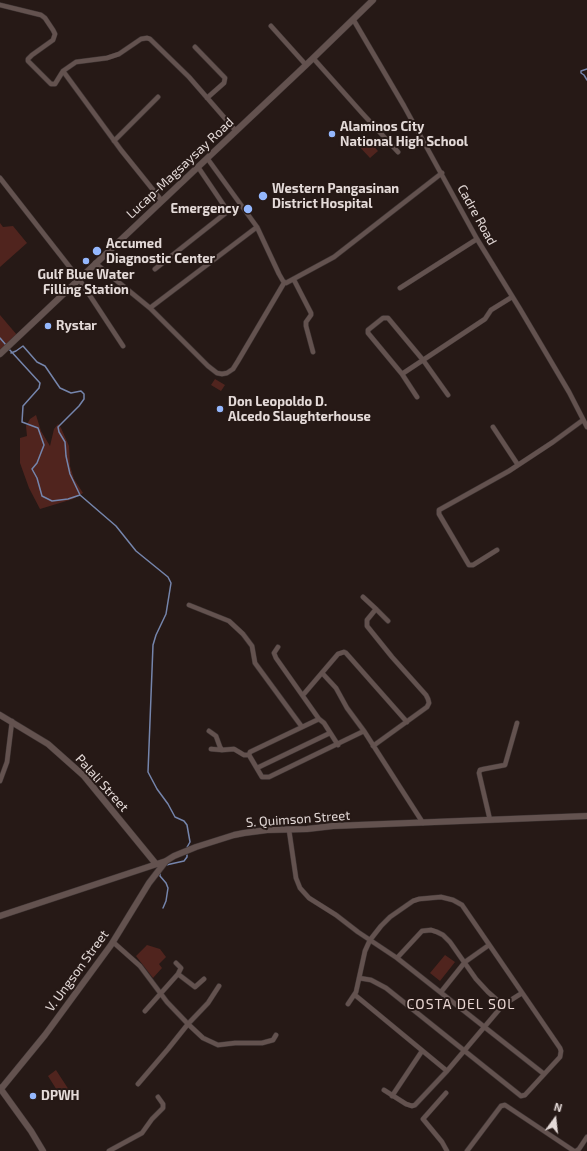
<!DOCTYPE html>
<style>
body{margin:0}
#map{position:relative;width:587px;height:1151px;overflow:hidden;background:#261916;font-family:"Exo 2",sans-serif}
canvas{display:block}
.north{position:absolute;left:535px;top:1099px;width:40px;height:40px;-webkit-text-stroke:3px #261916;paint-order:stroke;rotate:15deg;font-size:11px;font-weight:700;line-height:16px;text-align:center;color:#e4dad8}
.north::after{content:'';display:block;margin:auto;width:14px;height:18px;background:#e4dad8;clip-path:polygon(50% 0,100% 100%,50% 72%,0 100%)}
</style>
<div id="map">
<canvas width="587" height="1151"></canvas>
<div class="north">N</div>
</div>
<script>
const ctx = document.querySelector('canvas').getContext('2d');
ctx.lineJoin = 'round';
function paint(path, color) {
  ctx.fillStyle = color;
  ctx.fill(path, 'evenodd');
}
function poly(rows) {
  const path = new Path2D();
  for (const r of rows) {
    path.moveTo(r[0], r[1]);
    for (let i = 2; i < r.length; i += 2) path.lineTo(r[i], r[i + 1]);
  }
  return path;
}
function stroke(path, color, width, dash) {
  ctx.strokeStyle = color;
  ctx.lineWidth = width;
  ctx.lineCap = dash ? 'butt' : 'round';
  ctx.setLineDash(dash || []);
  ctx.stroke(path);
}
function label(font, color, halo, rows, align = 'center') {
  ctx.font = font + ' "Exo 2",sans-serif';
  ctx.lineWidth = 4;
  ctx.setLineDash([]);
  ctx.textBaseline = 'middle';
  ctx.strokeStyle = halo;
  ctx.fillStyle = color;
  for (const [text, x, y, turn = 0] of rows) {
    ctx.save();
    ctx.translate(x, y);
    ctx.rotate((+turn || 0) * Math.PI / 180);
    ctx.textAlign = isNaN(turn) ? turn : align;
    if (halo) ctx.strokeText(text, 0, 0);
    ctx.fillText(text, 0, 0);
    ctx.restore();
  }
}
paint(poly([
 [364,136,378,151,370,158,356,143],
 [0,223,3,227,13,226,27,243,0,267],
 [0,315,17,335,0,350],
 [215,379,225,385,221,391,211,385],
 [36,415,41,431,50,446,54,429,58,424,61,428,69,446,70,466,74,479,83,493,73,499,40,509,29,488,20,463,20,438,27,436,26,426,30,419],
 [147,945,160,949,166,957,159,964,162,968,153,978,136,956],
 [445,955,455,962,440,981,430,973],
 [56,1070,69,1090,60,1095,48,1076]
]), '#50241e');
stroke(poly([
 [587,69,581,71,581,73,584,75,587,80],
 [0,338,6,345],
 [8,348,40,383,39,388,23,406,22,422,38,428,44,445,37,463,32,469,37,478,42,496,52,501,68,499,80,495,116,526,136,551,168,577,171,583,166,614,156,635,153,645,148,772,157,789,168,804,175,817,184,821,187,825,190,842,186,849],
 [11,353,16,351,23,346,37,362,45,366,60,388,71,393,81,391,84,394,84,399,79,406,58,427,59,432,65,442,66,456,70,474,80,495],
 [166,865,184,861,187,857,187,855],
 [160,872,160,876,166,883,168,888,166,901,163,908]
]), '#7585ac', 1.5);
const minor = poly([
 [0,5,41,15,45,18,53,30,55,34,53,40,32,55,28,59,28,61,51,84,55,84,63,71,76,62,107,58,119,54,141,39,147,38,150,39,189,77,236,131],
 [353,19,404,106,477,239,520,309,569,392,587,427],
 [271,26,306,65],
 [195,47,225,78,224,83,207,98],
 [313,58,362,113,398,152],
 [63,71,121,150,162,201],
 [114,141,158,97],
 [207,158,257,227,279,274,283,281,286,283,334,257,442,173],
 [0,178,79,279,123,346],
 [95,263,150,308,208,366,217,373,222,374,227,373,233,369,238,361,284,283],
 [155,269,227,212,227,210,198,167],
 [294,280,311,313,311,315,306,322,306,326,313,352],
 [400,288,477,239],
 [150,308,257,227],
 [402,374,485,319,491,310,512,297],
 [417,397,402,374,368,333,368,330,383,318,388,318,423,360,448,395],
 [493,427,518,465],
 [497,550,473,565,469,565,439,514,439,510,509,471,553,442,583,420],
 [363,597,376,609,367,620,367,626,392,657,426,695,428,699,429,703,427,707,373,746],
 [189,605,229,621,243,634,252,646,255,663,302,727],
 [376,609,388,621],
 [278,647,274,653,276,658,319,719,324,723,338,745],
 [323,674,336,688,347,708,364,731,423,823],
 [303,695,338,654,344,652,346,653,407,722],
 [319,719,250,752,249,755,262,777,269,777,364,731],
 [209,731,216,736,220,747,222,750],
 [211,749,222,750,234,749,244,755,249,755],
 [257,768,330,733],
 [0,781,7,762,12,721],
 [490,820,479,773,480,770,484,769,505,765,517,723],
 [289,830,296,878,300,888,309,898,336,915,358,932,397,958,544,1074],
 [113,942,140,966,167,1002,188,1024,208,1003,219,986],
 [397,958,422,931,431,930,437,932,443,935,450,942,476,979,488,992,503,1005],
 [178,974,195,987,204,979],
 [441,992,465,962,489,945],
 [355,995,447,1071],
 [348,1004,356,992,365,951,370,940,381,926,390,917,413,901,419,899,441,897,453,900,462,905,560,1048,561,1051,560,1057,525,1095,521,1096,386,988,371,980,359,978],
 [145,1011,178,974,181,968,176,963],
 [138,1084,168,1049,188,1024,203,1038,218,1045,235,1043,262,1043,273,1040,276,1035],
 [384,1090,406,1104,412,1106,415,1105,447,1071,503,1005,522,993],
 [446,1093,423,1119,442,1142,447,1151],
 [392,1096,422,1051],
 [109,1151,142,1133,152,1119,163,1108,163,1104,158,1097],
 [467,1151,501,1106,505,1105,574,1151],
 [576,1151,579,1149,587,1137]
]);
const tertiary = poly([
 [0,354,236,131,306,65,373,0],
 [0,715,48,744,84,776,156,864],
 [0,916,166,861,174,856,196,847,234,835,244,833,267,830,307,829,333,826,587,816],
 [0,1088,31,1131,43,1151],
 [0,1090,45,1035,111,945,149,883,166,861]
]);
stroke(minor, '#3d3332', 5.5);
stroke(tertiary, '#3d3332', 7);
stroke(minor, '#63524f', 4.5);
stroke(tertiary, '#63524f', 6);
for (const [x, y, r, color] of [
 [332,134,4,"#94b7fd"],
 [263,196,5,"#94b7fd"],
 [248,209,5,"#94b7fd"],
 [97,251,5,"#94b7fd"],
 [86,261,4,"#94b7fd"],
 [48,326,4,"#94b7fd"],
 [220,409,4,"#94b7fd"],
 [33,1096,4,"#94b7fd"]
]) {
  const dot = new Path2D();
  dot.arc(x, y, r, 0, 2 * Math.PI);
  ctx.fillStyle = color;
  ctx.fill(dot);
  stroke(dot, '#261916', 1.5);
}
label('bold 13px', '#e4dad8', '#261916', [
 ["Alaminos City",340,127],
 ["National High School",340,142],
 ["Western Pangasinan",272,189],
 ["District Hospital",272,204],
 ["Emergency",239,209,"right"],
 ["Accumed",106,244],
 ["Diagnostic Center",106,259],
 ["Gulf Blue Water",86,275,"center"],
 ["Filling Station",86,290,"center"],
 ["Rystar",56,326],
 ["Don Leopoldo D.",228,402],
 ["Alcedo Slaughterhouse",228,417],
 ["DPWH",41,1096]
], 'left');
label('13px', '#e4dad8', '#261916', [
 ["Lucap-Magsaysay Road",180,168,-43],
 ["Cadre Road",477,215,61],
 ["Palali Street",102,783,48],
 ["S. Quimson Street",298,819,-4],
 ["V. Ungson Street",77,971,-54]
]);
ctx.letterSpacing = '1px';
label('14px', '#e9d6d2', '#261916', [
 ["COSTA DEL SOL",461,1004]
]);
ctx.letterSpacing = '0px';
</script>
